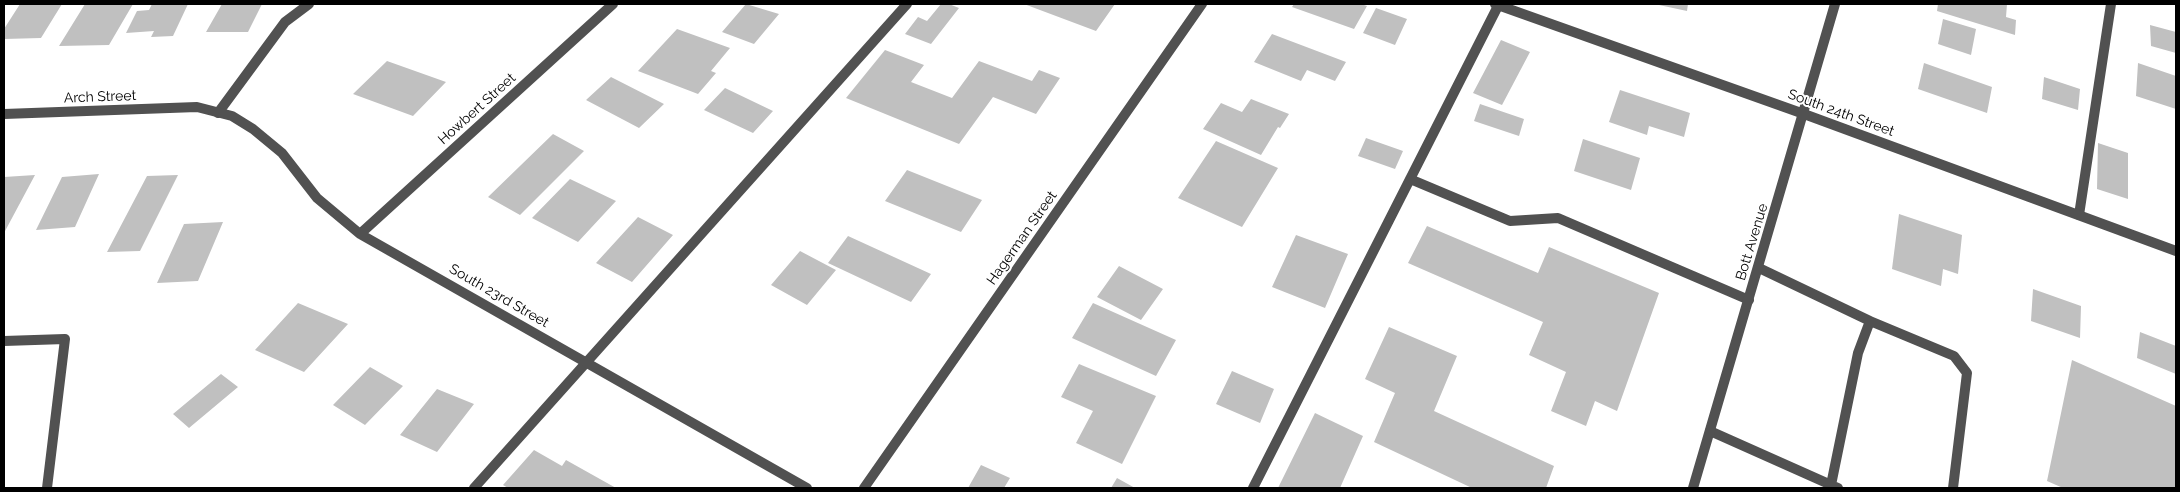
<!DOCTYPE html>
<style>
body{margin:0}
#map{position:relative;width:2180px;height:492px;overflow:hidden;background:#fff;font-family:Raleway,sans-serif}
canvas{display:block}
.frame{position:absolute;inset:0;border:5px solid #000;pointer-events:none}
</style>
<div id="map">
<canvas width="2180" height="492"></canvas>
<div class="frame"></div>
</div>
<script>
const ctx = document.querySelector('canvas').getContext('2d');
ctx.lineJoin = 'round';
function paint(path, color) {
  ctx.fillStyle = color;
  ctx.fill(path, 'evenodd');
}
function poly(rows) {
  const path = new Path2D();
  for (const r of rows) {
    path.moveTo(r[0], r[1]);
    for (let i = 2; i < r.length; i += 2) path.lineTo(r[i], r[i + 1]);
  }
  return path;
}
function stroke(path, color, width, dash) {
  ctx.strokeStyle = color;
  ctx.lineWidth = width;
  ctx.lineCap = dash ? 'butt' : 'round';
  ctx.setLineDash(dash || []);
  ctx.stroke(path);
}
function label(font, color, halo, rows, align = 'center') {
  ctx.font = font + ' Raleway,sans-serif';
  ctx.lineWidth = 4;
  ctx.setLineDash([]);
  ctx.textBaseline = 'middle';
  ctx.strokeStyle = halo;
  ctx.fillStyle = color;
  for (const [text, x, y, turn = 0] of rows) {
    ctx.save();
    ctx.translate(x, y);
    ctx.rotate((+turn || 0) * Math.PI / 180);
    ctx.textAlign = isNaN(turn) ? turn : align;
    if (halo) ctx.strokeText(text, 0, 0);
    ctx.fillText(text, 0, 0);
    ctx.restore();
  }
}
paint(poly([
 [20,4,62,4,41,38,4,39,4,29],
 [85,4,133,4,109,45,59,46],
 [152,4,188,4,173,36,151,37,154,31,126,33,137,11,149,10],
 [222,4,262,4,248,32,206,32],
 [746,4,779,14,754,44,722,32],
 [941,4,949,4,959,8,931,44,905,34,918,17,927,21],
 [1024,4,1115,4,1096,31],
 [1294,4,1361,4,1367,6,1354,29,1292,7],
 [1659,4,1688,4,1687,11,1659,5],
 [1938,4,2007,4,2006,17,2016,20,2015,35,1937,11],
 [1376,8,1407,19,1395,45,1363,33],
 [1943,19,1976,29,1971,55,1938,44],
 [2150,25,2176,32,2176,53,2151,46],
 [677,29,730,48,711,71,716,73,698,94,638,71],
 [1272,34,1346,62,1335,81,1307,70,1301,81,1254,62],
 [1501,40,1530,52,1502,105,1473,93],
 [885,50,924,65,911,82,952,98,979,61,1032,81,1039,70,1060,78,1036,114,993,97,959,144,846,98],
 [387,61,446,82,413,116,353,94],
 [1924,63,1992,87,1987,113,1918,89],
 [2138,63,2176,76,2176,109,2136,96],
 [611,77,664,104,639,128,586,100],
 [2044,77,2080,89,2078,110,2042,99],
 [725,88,773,111,753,133,704,110],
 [1620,90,1690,113,1684,137,1649,126,1647,135,1609,122],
 [1251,99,1289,114,1280,128,1278,127,1261,155,1203,129,1221,103,1242,112],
 [1480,104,1524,119,1519,136,1474,121],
 [553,134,584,151,520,215,488,197],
 [1366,138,1403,151,1395,169,1358,156],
 [1583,139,1640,158,1631,190,1574,171],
 [1216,141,1278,168,1242,227,1178,198],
 [2098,143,2128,153,2128,199,2097,189],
 [907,170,982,200,961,232,885,201],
 [99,174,75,227,36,230,62,177],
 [35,175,4,233,4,177],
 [178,175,140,251,107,252,147,176],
 [570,179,616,201,578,242,532,218],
 [1899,214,1962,235,1958,274,1943,269,1941,286,1892,269],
 [638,217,673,235,632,282,596,263],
 [223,222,198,281,157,283,184,224],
 [1427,226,1538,273,1549,247,1659,293,1617,411,1595,401,1586,426,1551,411,1566,372,1529,355,1543,322,1408,263],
 [1296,235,1348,254,1325,308,1272,287],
 [848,236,931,274,911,302,828,263],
 [800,251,836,270,807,305,771,285],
 [1119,266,1163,289,1141,320,1097,297],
 [2033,289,2081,306,2080,338,2031,321],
 [298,303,348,324,304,372,255,350],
 [1093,303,1176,340,1156,376,1072,338],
 [1389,327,1457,356,1434,411,1554,466,1546,488,1472,488,1374,442,1395,393,1365,379],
 [2140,332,2176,346,2176,374,2137,358],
 [2072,360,2176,406,2176,488,2063,488,2047,481],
 [1079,364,1156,396,1122,464,1076,443,1093,411,1061,397],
 [370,367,403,386,365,425,333,405],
 [1232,371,1274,389,1260,423,1216,404],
 [221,374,238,387,189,428,173,414],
 [437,389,474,404,437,452,400,435],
 [1315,413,1363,436,1340,488,1278,488],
 [534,450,562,466,566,460,616,488,508,488,503,485],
 [981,465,1010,478,1004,488,968,488],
 [1117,478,1135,488,1111,488]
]), '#c0c0c0');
stroke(poly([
 [218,113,285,22,309,4],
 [1410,179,1510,221,1558,218,1749,300],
 [2079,215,2111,4],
 [1759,268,1870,321],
 [4,341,65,339,47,488],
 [1710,431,1838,488],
 [1831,485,1858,353,1870,321,1954,356,1967,373,1953,488],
 [474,488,907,4],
 [1253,488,1499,4]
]), '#515151', 10);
stroke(poly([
 [1495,4,1804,114,2176,251],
 [4,114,197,107,232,116,253,129,282,153,317,198,360,234,807,488],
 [360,234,613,4],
 [864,488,1202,4],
 [1693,488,1835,4]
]), '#515151', 10);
label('14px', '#000', '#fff', [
 ["Arch Street",100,97,-2],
 ["Howbert Street",477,109,-42],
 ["South 24th Street",1841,113,20],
 ["Hagerman Street",1022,238,-55],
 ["Bott Avenue",1752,242,-73],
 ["South 23rd Street",499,296,30]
]);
</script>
